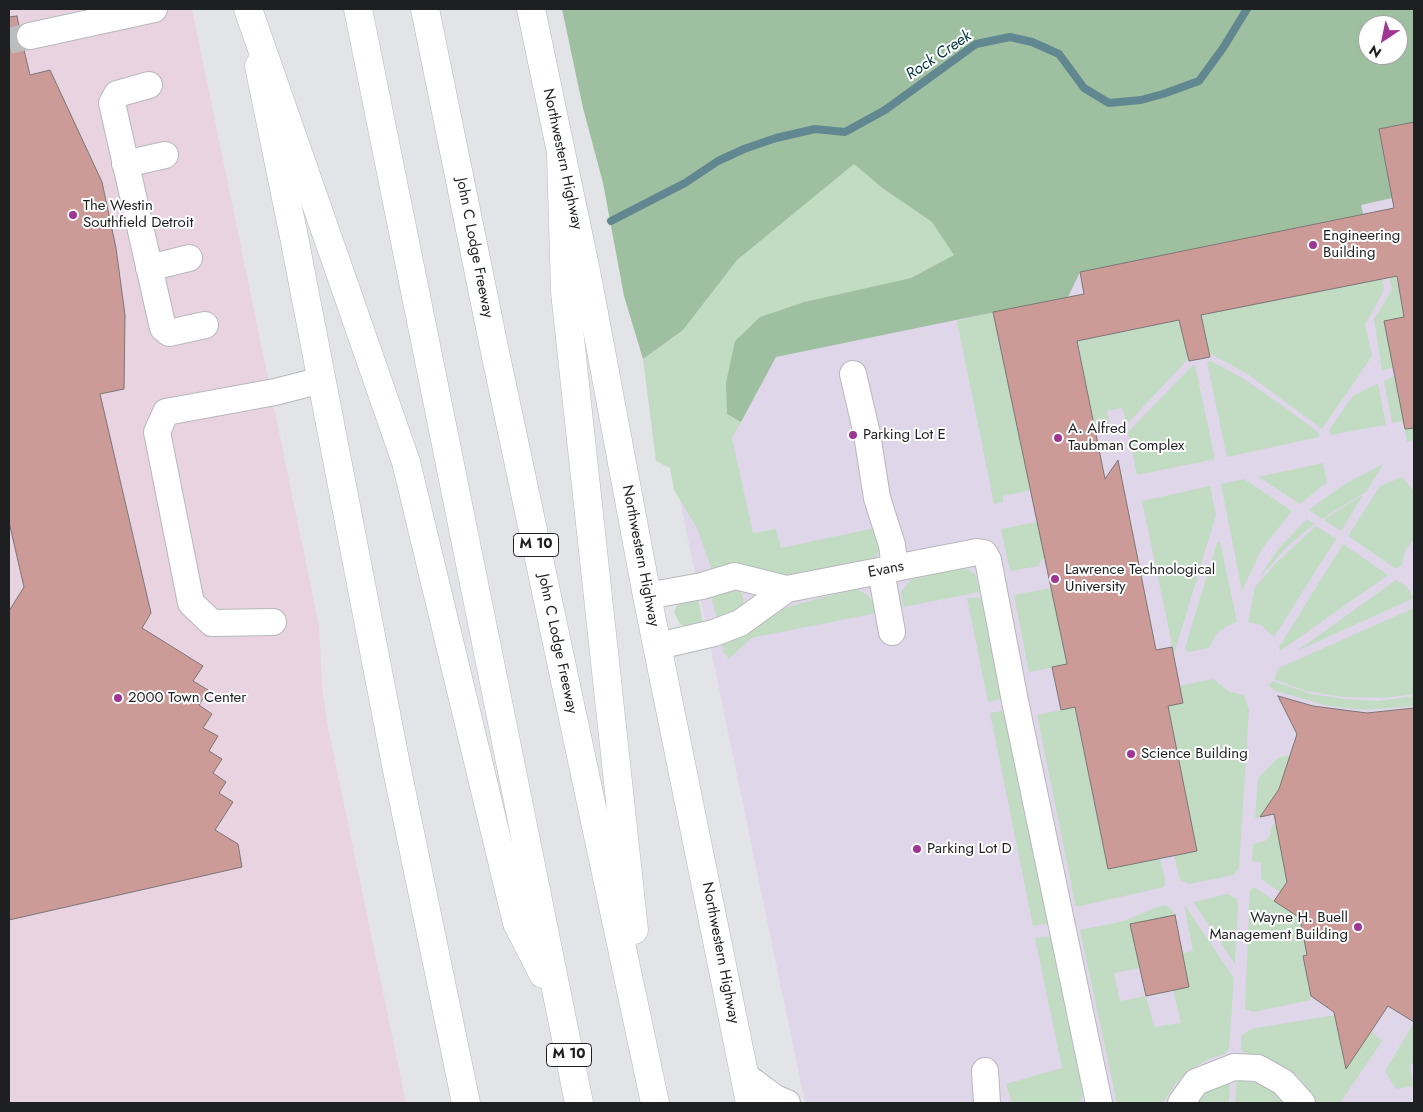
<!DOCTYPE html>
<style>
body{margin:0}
#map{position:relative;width:1423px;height:1112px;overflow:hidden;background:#e3e4e7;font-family:Jost,sans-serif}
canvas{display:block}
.frame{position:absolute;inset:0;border:10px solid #1e1f20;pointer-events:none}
.north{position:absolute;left:1358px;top:15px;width:50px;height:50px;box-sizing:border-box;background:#fff;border:1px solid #a5a5a6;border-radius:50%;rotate:214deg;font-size:14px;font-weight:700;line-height:20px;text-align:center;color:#1e1f20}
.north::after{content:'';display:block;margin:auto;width:18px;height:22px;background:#a13595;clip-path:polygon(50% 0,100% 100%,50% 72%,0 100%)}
</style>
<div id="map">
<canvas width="1423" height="1112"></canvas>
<div class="frame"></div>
<div class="north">N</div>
</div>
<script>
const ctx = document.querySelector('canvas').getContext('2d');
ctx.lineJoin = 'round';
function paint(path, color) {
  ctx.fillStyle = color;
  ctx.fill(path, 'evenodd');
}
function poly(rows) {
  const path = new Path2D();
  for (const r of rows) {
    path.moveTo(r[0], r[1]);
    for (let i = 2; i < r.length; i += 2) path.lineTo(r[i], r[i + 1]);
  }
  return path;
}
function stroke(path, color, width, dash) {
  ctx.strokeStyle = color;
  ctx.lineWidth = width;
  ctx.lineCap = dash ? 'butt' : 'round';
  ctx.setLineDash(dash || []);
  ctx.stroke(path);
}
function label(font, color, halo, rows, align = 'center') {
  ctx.font = font + ' Jost,sans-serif';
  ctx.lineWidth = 4;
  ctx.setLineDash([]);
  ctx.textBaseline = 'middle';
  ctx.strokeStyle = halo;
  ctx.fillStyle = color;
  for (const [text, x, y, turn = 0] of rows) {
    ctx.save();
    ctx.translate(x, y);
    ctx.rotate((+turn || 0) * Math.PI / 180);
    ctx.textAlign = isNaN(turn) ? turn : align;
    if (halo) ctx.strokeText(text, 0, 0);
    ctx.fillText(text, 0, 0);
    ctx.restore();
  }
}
paint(poly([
 [9,9,192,9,319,626,322,686,328,727,406,1103,9,1103]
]), '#e9d3e1');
paint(poly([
 [578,9,1414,9,1414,1103,805,1103],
 [1368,25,1398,25,1398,55,1368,55]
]), '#e0d6ea');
paint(poly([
 [854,164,881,187,932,222,955,255,911,278,804,302,760,317,735,341,727,414,741,422,732,438,753,533,776,529,781,548,870,529,875,530,879,541,879,552,875,558,867,562,811,573,785,575,757,571,713,573,697,528,674,490,670,468,656,461,643,359,683,330,737,260],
 [1395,269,1404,317,1384,322,1393,368,1382,370,1374,319,1392,290,1388,270],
 [1383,279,1384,290,1365,325,1372,356,1322,429,1249,375,1209,353,1201,315],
 [993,312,1031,490,1003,496,1003,502,994,504,957,321],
 [1073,318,1093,338,1179,320,1188,359,1127,424,1122,408,1107,411,1110,427,1095,429],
 [1211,361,1244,379,1287,409,1319,433,1319,437,1227,457,1207,362],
 [1193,365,1195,365,1215,459,1137,475,1128,432],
 [1394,376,1401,408,1414,406,1414,440,1407,442,1403,421,1392,423,1384,381],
 [1378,383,1386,425,1330,435,1329,430,1353,396],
 [1323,463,1327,482,1300,504,1258,477],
 [1383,464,1367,491,1322,519,1309,510,1343,485],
 [1402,477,1414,491,1414,539,1405,550,1402,565,1396,569,1348,536,1380,486],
 [1244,479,1292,511,1261,550,1242,591,1221,484],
 [1210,486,1216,515,1174,654,1142,501],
 [1363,495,1341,531,1324,520,1343,507],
 [1307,519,1314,524,1288,546,1259,578,1278,549],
 [1037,522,1045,558,1041,560,1039,566,1010,571,1001,529],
 [1316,526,1336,539,1274,637,1261,625,1248,622,1255,587,1275,564],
 [1220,541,1237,622,1227,626,1217,633,1209,648,1188,652,1185,648,1217,543],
 [1343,544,1388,575,1280,651,1279,647],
 [960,568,965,568,975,574,980,592,903,607,901,592,911,580],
 [1396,580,1406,586,1414,598,1297,651],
 [1051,588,1068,670,1061,666,1029,672,1014,595],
 [851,590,859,590,867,595,873,601,877,613,751,638,729,659,723,651,722,641,757,626,779,611,791,606],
 [735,591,740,591,743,596,744,607,717,620,711,595],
 [698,598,703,622,686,626,680,624,674,612,678,603],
 [967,598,982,598,1005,698,988,702],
 [1414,608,1414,694,1384,698,1344,697,1306,691,1274,679,1279,668],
 [1213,679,1230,692,1244,695,1249,710,1239,868,1234,875,1189,884,1180,880,1174,855,1197,851,1168,706,1183,703,1179,686],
 [1273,681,1311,694,1345,699,1378,701,1414,696,1414,706,1363,710,1329,706,1275,691,1269,686],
 [1073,701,1108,868,1160,858,1165,879,1164,887,1160,888,1076,907,1037,715,1071,708],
 [1007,710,1051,923,1033,926,990,713],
 [1283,756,1290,756,1284,774,1290,772,1261,817,1255,818,1258,778,1277,759],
 [1349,809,1365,822,1279,838,1287,881,1280,892,1261,879,1261,862,1252,861,1253,844,1265,841,1270,835,1272,825],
 [1254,887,1299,918,1307,955,1303,956,1311,1000,1253,1012,1245,1009,1250,890],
 [1228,894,1237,899,1238,905,1235,964,1193,902],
 [1184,904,1234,978,1229,1049,1225,1054,1209,1059,1191,1069,1176,1083,1163,1103,1117,1103,1080,930,1124,921,1157,907,1165,905,1171,909,1175,915,1140,968,1114,973,1120,1001,1146,996,1154,1027,1181,1023,1173,990,1189,987,1182,953,1193,951],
 [1054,936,1083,1094,1079,1103,1012,1103,1006,1084,1062,1068,1035,938],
 [1335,1015,1346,1068,1371,1031,1382,1041,1340,1103,1317,1103,1299,1077,1289,1070,1268,1059,1245,1053,1241,1049,1241,1036,1251,1029],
 [1414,1023,1414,1061,1410,1066,1413,1086,1396,1089,1385,1071],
 [1237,1079,1262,1084,1275,1092,1285,1103,1235,1103],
 [1230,1080,1229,1103,1193,1103,1200,1095]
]), '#c1dcc2');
paint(poly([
 [562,9,1414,9,1414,122,1379,129,1392,198,1361,205,1363,214,1080,272,1068,297,776,357,741,422,727,414,726,383,735,341,760,317,804,302,911,278,954,255,932,222,881,187,854,164,737,260,683,330,643,359,624,296,603,183,583,108],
 [1368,25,1398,25,1398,55,1368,55]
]), '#9ec0a0');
stroke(poly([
 [611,221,685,183,718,161,744,149,776,138,815,129,845,132,885,110,976,44,1010,37,1032,42,1059,54,1084,88,1109,103,1141,100,1163,94,1199,81,1223,48,1247,9]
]), '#618790', 8);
const building = poly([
 [17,16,19,26,16,32,16,40,24,50,30,75,50,70,102,182,116,248,125,315,124,389,100,394,151,613,142,628,203,666,193,681,208,690,199,705,212,714,203,728,218,736,209,751,222,759,213,773,226,782,219,793,233,802,215,830,238,844,242,867,9,920,9,611,24,587,9,522,9,17,17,16],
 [1414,122,1414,428,1405,429,1384,321,1404,317,1397,276,1201,315,1210,357,1200,359,1189,361,1179,320,1077,341,1105,479,1118,460,1156,650,1172,647,1183,703,1168,706,1197,851,1108,869,1075,707,1061,710,1052,667,1067,664,993,312,1084,294,1080,272,1394,208,1379,129,1414,122],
 [1278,696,1313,706,1367,713,1414,708,1414,1022,1388,1006,1346,1069,1334,1012,1311,996,1303,956,1307,955,1300,918,1274,901,1287,882,1274,814,1260,817,1279,789,1297,734,1278,696],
 [1175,915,1189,987,1146,996,1130,924,1175,915]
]);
paint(building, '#cc9b98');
stroke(building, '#7a7676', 1);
stroke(poly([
 [9,41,30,36]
]), '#bcbdbf', 26, [26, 13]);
const minor = poly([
 [30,36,154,9],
 [149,85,117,94,112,103,163,328,169,333,205,325],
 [125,164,165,155],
 [149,268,189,258],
 [853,374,867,434,877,498,892,545,895,568],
 [881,571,892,632],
 [647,596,702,586,735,576,787,589],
 [273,622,212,623,191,603,157,432,166,412,275,392,322,380],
 [658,646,714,633,740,623,787,589,977,552,984,553,988,560,1015,701,1099,1103],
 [985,1071,987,1103],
 [744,1075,775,1098,787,1103],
 [1181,1103,1196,1082,1234,1067,1258,1068,1283,1082,1302,1103]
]);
const major = poly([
 [531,9,587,276,647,596,750,1103],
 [259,66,294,237,396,765,466,1103]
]);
const highway = poly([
 [248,9,406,462,517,923,543,974],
 [358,9,579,1103],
 [425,9,495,352,655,1103],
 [561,154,565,292,634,930]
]);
stroke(minor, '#b7b8bb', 28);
stroke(major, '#b7b8bb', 29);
stroke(highway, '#b7b8bb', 29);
stroke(minor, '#fff', 26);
stroke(major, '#fff', 28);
stroke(highway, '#fff', 28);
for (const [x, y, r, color] of [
 [73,215,5,"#a13595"],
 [1313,245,5,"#a13595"],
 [853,435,5,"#a13595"],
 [1058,438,5,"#a13595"],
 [1055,579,5,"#a13595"],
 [118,698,5,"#a13595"],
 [1131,754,5,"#a13595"],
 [917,849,5,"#a13595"],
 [1358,927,5,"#a13595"]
]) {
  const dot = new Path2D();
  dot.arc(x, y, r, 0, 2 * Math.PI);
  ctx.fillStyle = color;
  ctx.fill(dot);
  stroke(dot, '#fff', 2);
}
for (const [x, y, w] of [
 [536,545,45],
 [569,1055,45]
]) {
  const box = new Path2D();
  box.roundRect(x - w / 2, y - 11.5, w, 23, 4);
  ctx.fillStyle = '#fff';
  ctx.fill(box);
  stroke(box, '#1e1f20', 1);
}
label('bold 14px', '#1e1f20', null, [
 ["M 10",536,545],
 ["M 10",569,1055]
]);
label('15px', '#1e1f20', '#fff', [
 ["Northwestern Highway",562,159,78],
 ["John C Lodge Freeway",474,248,79],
 ["Northwestern Highway",640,556,79],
 ["Evans",886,570,-11],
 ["John C Lodge Freeway",557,644,78],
 ["Northwestern Highway",720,953,79]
]);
label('15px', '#1e1f20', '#fff', [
 ["The Westin",83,206],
 ["Southfield Detroit",83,223],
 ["Engineering",1323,236],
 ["Building",1323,253],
 ["A. Alfred",1068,429],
 ["Taubman Complex",1068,446],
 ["Parking Lot E",863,435],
 ["Lawrence Technological",1065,570],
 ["University",1065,587],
 ["2000 Town Center",128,698],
 ["Science Building",1141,754],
 ["Parking Lot D",927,849],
 ["Wayne H. Buell",1348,918,"right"],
 ["Management Building",1348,935,"right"]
], 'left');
label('italic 16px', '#033741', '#fff', [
 ["Rock Creek",939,56,-34]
]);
</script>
